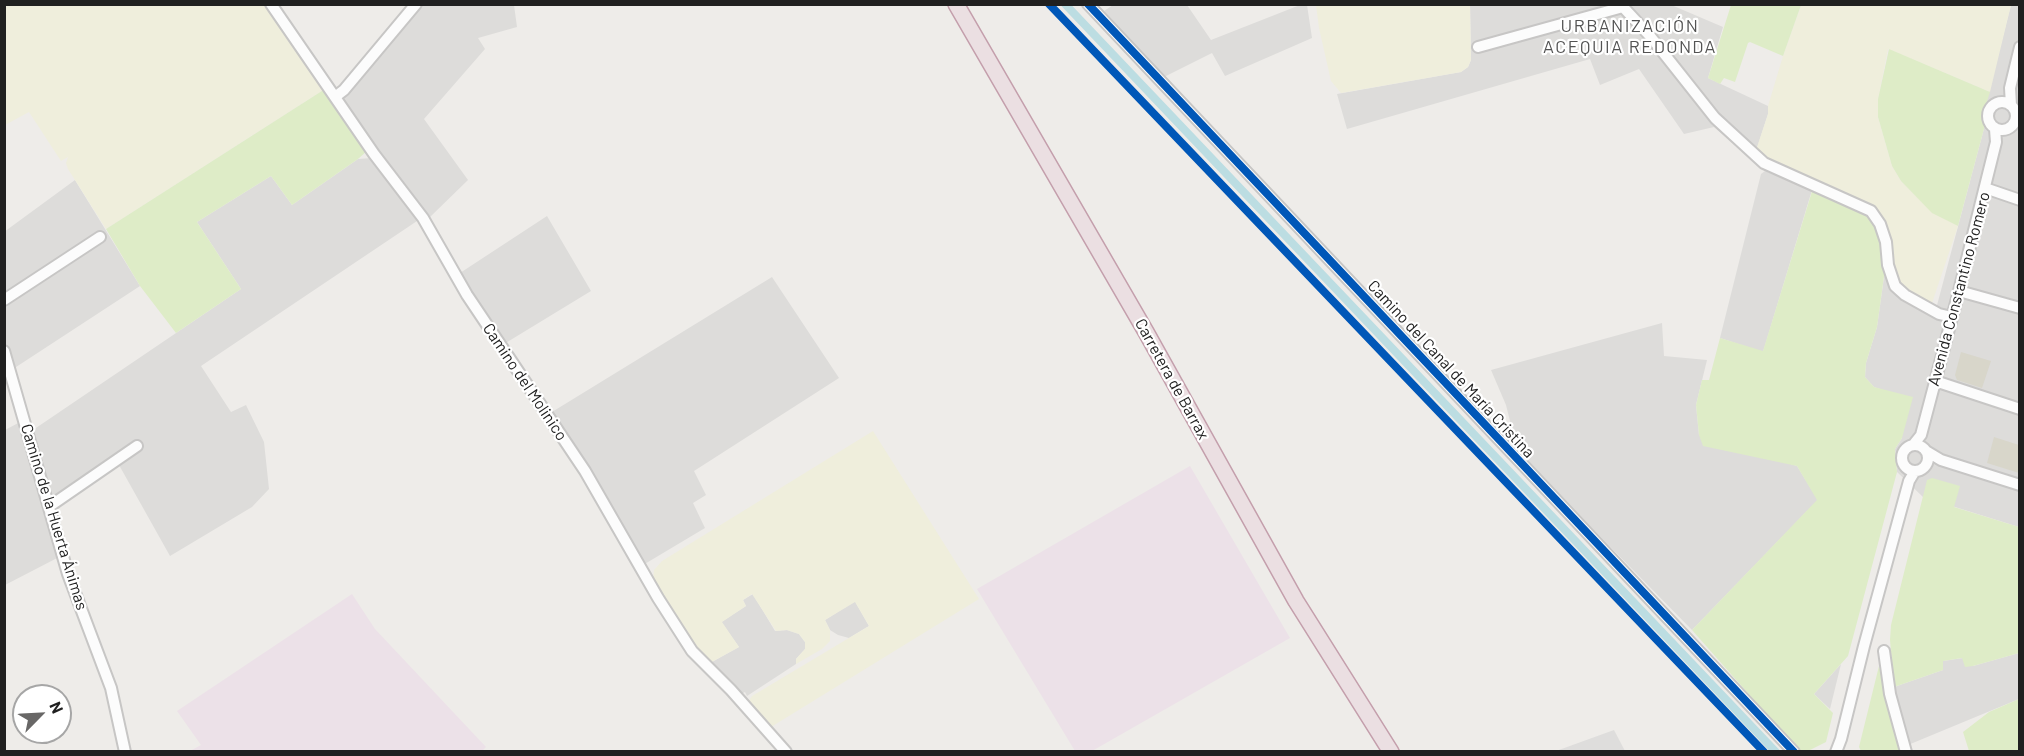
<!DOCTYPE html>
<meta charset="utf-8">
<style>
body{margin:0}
#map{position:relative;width:2024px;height:756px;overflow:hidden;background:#eeece9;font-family:Barlow,sans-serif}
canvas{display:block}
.frame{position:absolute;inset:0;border:6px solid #202020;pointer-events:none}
.north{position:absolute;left:12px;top:684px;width:60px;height:60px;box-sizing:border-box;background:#fff;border:2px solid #a6a6a6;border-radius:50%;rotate:66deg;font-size:16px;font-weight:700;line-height:24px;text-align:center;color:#202020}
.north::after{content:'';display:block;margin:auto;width:21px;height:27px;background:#686766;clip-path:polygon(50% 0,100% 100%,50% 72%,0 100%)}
</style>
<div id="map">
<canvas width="2024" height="756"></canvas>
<div class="frame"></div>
<div class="north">N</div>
</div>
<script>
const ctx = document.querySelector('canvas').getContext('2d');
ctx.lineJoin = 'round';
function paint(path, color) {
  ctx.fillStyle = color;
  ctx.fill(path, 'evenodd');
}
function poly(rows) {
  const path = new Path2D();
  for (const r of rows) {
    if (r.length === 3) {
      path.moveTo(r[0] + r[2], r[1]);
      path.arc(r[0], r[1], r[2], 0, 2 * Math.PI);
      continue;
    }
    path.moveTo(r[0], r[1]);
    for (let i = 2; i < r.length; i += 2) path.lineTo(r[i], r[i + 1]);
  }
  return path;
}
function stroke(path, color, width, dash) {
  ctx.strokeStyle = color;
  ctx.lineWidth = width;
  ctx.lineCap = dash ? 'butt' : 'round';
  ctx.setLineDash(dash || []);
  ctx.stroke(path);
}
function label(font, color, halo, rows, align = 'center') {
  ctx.font = font + ' Barlow,sans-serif';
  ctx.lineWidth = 4.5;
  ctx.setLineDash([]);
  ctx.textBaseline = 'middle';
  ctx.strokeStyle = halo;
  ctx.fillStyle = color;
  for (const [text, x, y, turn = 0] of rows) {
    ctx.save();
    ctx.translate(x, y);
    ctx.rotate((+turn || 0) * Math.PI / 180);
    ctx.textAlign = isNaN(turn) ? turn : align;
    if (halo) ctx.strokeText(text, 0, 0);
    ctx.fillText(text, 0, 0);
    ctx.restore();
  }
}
paint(poly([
 [1669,4,1723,27,1708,78,1768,106,1768,114,1753,161,1714,127,1684,134,1639,69,1600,85,1590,59,1347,129,1337,94,1461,72,1468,67,1471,60,1470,5],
 [422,5,514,5,517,27,478,38,485,49,424,119,468,180,429,218,342,101,394,32],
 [1113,5,1187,5,1211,40,1300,5,1307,5,1312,38,1225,76,1212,53,1162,78,1104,11],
 [2011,5,2019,5,2019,527,1923,497,1897,472,1895,449,1902,438,1880,389,1874,387,1865,377,1866,363,1877,327,1885,270,1936,309,1985,125,1983,114],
 [372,158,420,219,201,366,231,412,246,405,264,442,269,489,252,507,170,556,119,465,54,505,30,432,241,289,197,222,271,176,292,205,358,159],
 [1765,171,1812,190,1763,352,1720,338,1761,174],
 [75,180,140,286,13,369,5,340,4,232],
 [547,216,591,291,504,344,460,273],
 [772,277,839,378,694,471,706,495,693,503,705,528,643,565,606,499,552,412],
 [1662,323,1664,356,1707,360,1696,405,1699,435,1797,466,1818,500,1692,630,1518,453,1506,405,1491,370],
 [22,421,61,556,5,585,5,430],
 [753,594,775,631,787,630,799,634,805,642,805,649,796,659,796,664,747,696,745,692,739,695,710,663,739,647,721,622,746,606,743,600],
 [855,601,869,626,849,638,838,635,830,630,825,620],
 [2019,653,2019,699,1908,745,1894,687,1943,670,1943,661,1963,658,1973,666],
 [1841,664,1830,709,1814,694]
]), '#dddcda');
paint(poly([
 [1190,466,1290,638,1092,751,1075,751,977,589],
 [352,594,375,629,486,747,481,752,190,751,201,745,177,711]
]), '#ece1e8');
paint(poly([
 [1961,352,1991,361,1982,388,1957,380,1955,375],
 [1994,437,2019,445,2019,473,1987,463]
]), '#d8d6ca');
paint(poly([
 [5,5,266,5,325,89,106,229,68,169,66,163,68,157,61,161,29,112,5,125],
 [1316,5,1470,5,1471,60,1468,67,1461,72,1341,93,1331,81,1319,28],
 [1801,5,2011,5,1990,92,1888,49,1878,99,1878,117,1892,166,1901,181,1932,212,1958,226,1931,306,1900,287,1895,277,1885,231,1755,153,1768,114,1768,106,1783,56],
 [873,431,979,599,771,727,748,702,752,696,869,626,855,602,825,620,830,630,830,641,822,649,796,664,796,659,805,649,805,642,799,634,787,630,776,631,752,594,743,600,746,606,722,622,739,647,710,663,687,634,653,580,654,570,662,561]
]), '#efeedc');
paint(poly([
 [1731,5,1801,5,1783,56,1750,42,1748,43,1735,82,1724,78,1720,84,1708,78],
 [1889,49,1990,92,1983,114,1985,125,1958,226,1932,213,1901,181,1892,166,1878,117,1878,99],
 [325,89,367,151,358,159,292,205,271,176,197,222,241,289,176,333,140,286,106,229],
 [1813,188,1857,206,1876,222,1886,262,1877,327,1866,363,1865,377,1874,387,1913,397,1902,438,1895,449,1897,472,1848,656,1814,694,1833,713,1826,742,1808,751,1799,751,1692,630,1817,500,1797,466,1703,446,1699,435,1696,405,1702,380,1709,380,1720,338,1763,351],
 [1932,478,1960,486,1954,507,2019,527,2019,653,1973,666,1965,667,1962,658,1943,661,1943,670,1894,687,1890,640,1891,625,1927,480],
 [1879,666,1889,705,1902,751,1861,751,1859,747],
 [2019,699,2019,751,1969,751,1963,732,1989,712]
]), '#deecc7');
paint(poly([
 [1614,730,1625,751,1556,751]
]), '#dedddc');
stroke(poly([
 [1065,4,1776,752]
]), '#bcdde2', 8);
const minor = poly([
 [271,4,374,154,423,218,467,295,585,471,658,598,692,651,731,690,786,752],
 [1088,4,1794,752],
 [1478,47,1623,7,1650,36,1715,118,1764,163,1871,211,1880,224,1886,242,1888,265,1895,286,1905,295,1939,314,1952,317],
 [335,97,344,90,416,4],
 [2002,116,14],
 [2011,105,2010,88,2020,47],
 [1985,188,2020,200],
 [1959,291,2020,308],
 [4,300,100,237],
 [4,351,68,574,111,688,125,752],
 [1935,381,2020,409],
 [1915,458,13],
 [1913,445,1921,435,1959,291,1996,142,1995,129],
 [1926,451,1941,460,2020,485],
 [50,506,137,446],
 [1884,651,1890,694,1906,752],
 [1836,752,1841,739,1864,646,1909,481,1915,471]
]);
const highway = poly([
 [956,4,1146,332,1296,601,1391,752]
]);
stroke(minor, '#c7c6c5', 14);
stroke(highway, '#c49fac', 18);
stroke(minor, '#fcfcfc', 10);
stroke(highway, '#ebdfe2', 15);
stroke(poly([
 [1049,4,1764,752],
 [1088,4,1794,752]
]), '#0057b8', 8);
label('16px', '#202020', '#fff', [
 ["Avenida Constantino Romero",1959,289,-75],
 ["Camino del Canal de María Cristina",1451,369,47],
 ["Carretera de Barrax",1172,379,61],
 ["Camino del Molinico",525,382,56],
 ["Camino de la Huerta Ánimas",54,517,73]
]);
ctx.letterSpacing = '1.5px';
label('18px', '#535353', '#fff', [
 ["URBANIZACIÓN",1630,26],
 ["ACEQUIA REDONDA",1630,47]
]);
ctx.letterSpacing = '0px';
</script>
